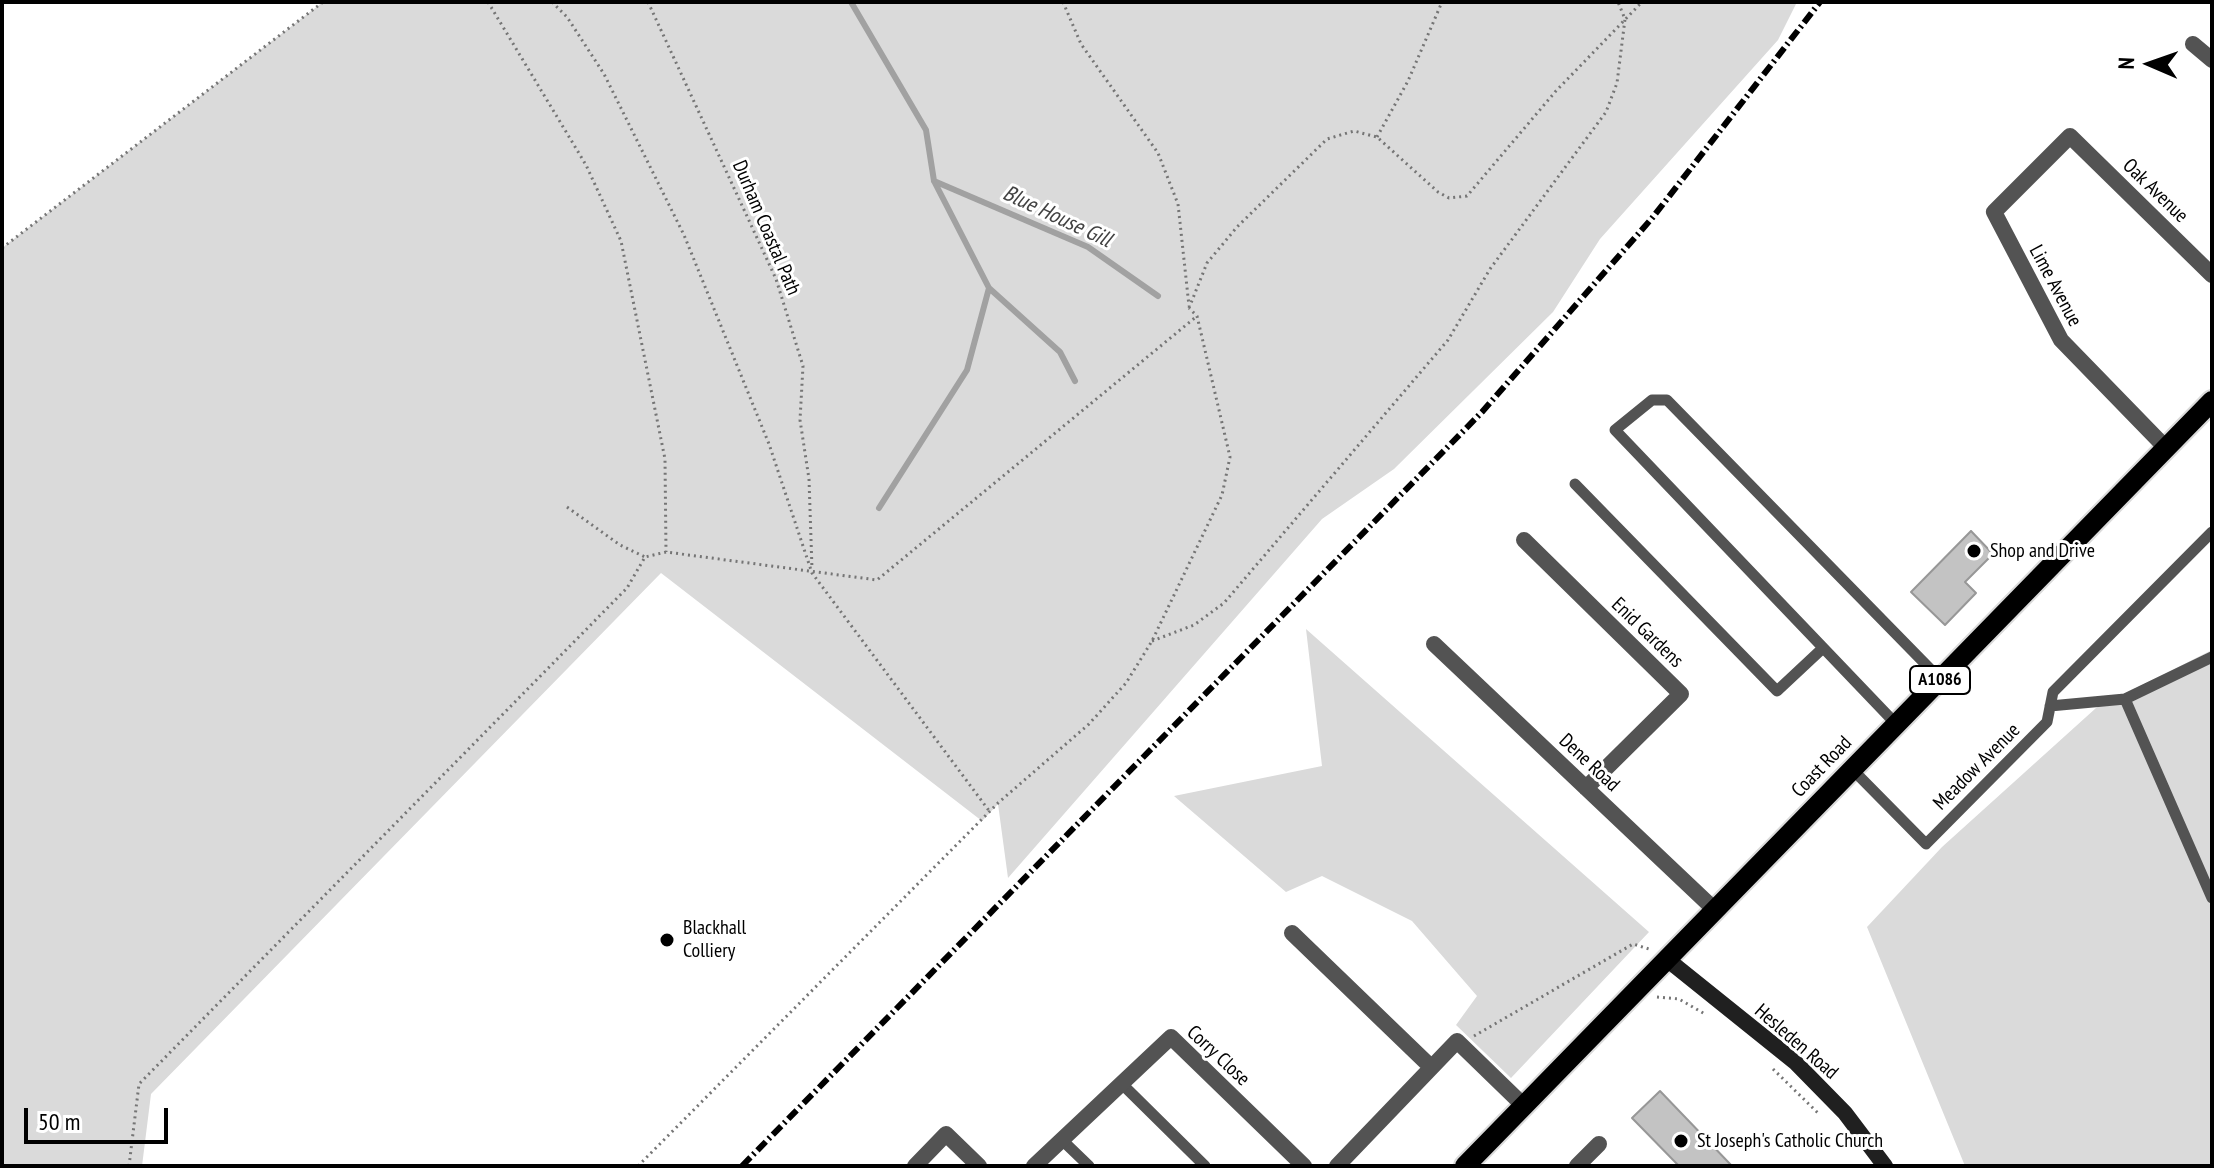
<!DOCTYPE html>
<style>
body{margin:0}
#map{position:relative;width:2214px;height:1168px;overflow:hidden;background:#fff;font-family:"PT Sans Narrow",sans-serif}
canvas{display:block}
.frame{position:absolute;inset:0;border:4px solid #000;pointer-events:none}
.north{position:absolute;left:2110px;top:24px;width:80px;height:80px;-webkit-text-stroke:6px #fff;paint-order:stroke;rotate:272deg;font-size:22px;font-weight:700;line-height:32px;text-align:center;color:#000}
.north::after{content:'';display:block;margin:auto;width:28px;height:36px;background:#000;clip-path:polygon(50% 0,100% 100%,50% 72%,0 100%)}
.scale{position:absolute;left:24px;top:1108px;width:144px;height:36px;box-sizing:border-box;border:4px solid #000;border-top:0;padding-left:10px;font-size:24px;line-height:28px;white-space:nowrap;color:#000;-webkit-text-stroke:6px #fff;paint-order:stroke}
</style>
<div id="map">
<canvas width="2214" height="1168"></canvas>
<div class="frame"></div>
<div class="north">N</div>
<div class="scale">50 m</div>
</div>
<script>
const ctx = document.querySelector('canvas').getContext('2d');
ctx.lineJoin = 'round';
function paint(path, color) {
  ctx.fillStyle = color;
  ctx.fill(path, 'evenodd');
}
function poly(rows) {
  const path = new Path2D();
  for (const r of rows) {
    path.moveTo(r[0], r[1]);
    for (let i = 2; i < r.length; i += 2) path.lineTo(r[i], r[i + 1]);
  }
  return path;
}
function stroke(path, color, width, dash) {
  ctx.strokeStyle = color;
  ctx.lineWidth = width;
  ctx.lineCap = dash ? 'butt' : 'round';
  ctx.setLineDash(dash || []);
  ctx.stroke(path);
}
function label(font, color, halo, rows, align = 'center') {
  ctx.font = font + ' "PT Sans Narrow",sans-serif';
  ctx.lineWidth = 6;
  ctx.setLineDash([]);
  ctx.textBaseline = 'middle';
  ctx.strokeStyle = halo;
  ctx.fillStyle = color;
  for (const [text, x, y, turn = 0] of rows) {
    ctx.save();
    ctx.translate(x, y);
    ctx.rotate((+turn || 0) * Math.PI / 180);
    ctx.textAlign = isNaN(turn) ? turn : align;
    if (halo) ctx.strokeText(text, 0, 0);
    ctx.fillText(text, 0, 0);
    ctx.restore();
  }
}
paint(poly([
 [323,2,1797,2,1778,40,1600,239,1553,312,1394,469,1322,519,1008,878,998,804,982,821,661,573,151,1094,142,1166,2,1166,2,248],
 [1306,629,1649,932,1511,1078,1456,1025,1477,996,1412,921,1322,876,1286,892,1174,796,1322,766],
 [2212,650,2212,1166,1965,1166,1867,927,1942,847,2096,708]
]), '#dadada');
stroke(poly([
 [851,2,926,130,934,181,989,288,967,370,879,508],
 [934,181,1088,247,1158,296],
 [989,288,1060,352,1075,381]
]), '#a1a1a1', 6);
const building = poly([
 [1971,531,1993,554,1965,582,1976,593,1945,625,1911,592,1971,531],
 [1660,1091,1732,1166,1679,1166,1632,1118,1660,1091]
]);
paint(building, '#c3c3c3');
stroke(building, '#979797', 2);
const primary = poly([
 [1465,1166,2212,401]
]);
stroke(primary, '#dbdbdb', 24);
stroke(poly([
 [488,2,586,165,621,241,665,459,666,552],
 [552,2,567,17,604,74,684,235,769,444,812,573,990,812],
 [648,2,776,279,803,366,800,420,809,479,812,569],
 [1063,2,1081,44,1158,153,1178,204,1189,306],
 [1377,137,1408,81,1442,2],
 [2,248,323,2],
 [1189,308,1207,263,1237,227,1327,139,1354,131,1377,137,1438,192,1449,198,1467,196,1555,92,1642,2],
 [567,507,620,545,645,557],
 [1152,641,1194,625,1224,603,1448,340,1490,269,1606,112,1617,83,1625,19,1618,2],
 [1657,997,1679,999,1705,1014],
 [1474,1036,1633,944,1649,949],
 [1773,1069,1819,1114],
 [129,1166,139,1084,627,588,645,557,666,552,877,580,1197,316],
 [638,1166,998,803,1089,724,1126,683,1152,641,1222,495,1230,457,1197,316,1189,308]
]), '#757575', 3, [2, 4]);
stroke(poly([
 [1575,484,1777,691,1823,648],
 [2125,699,2212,898],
 [2050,706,2125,699,2212,657],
 [1897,725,1615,430,1652,400,1667,400,1941,680],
 [1853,770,1926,844,2047,722,2053,692,2212,532],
 [1121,1083,1205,1166],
 [1061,1139,1089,1166]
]), '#535353', 11);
stroke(poly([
 [2193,44,2212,60],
 [2166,448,2061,340,1994,212,2070,136,2212,275],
 [1524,540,1681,694,1586,788],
 [1434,644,1716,911],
 [1292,933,1431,1067],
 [915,1166,946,1134,979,1166],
 [1034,1166,1171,1037,1304,1166],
 [1337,1166,1457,1041,1525,1107],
 [1577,1166,1599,1144]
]), '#535353', 16);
stroke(poly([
 [1668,960,1795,1062,1845,1113,1885,1166]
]), '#202020', 16);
stroke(primary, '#000', 20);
stroke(poly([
 [742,1166,1482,412,1653,217,1820,2]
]), '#000', 6, [12, 4, 2, 4]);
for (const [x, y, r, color] of [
 [1974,551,8,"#000"],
 [667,940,8,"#000"],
 [1681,1141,8,"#000"]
]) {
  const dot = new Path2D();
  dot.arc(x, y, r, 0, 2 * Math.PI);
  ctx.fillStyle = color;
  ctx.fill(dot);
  stroke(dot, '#fff', 3);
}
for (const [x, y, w] of [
 [1940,680,60]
]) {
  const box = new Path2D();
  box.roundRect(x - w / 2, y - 14, w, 28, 6);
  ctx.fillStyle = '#fff';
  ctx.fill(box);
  stroke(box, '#000', 2);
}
label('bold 18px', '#000', null, [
 ["A1086",1940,680]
]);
label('20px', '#000', '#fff', [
 ["Oak Avenue",2155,191,44],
 ["Durham Coastal Path",766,228,67],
 ["Lime Avenue",2055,286,62],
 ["Enid Gardens",1647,633,44],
 ["Dene Road",1589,763,43],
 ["Coast Road",1822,767,-46],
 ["Meadow Avenue",1977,767,-45],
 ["Hesleden Road",1796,1042,41],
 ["Corry Close",1218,1056,43]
]);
label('20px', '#000', '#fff', [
 ["Shop and Drive",1990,551],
 ["Blackhall",683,928],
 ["Colliery",683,951],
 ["St Joseph's Catholic Church",1697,1141]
], 'left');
label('italic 22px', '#424242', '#fff', [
 ["Blue House Gill",1057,217,25]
]);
</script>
